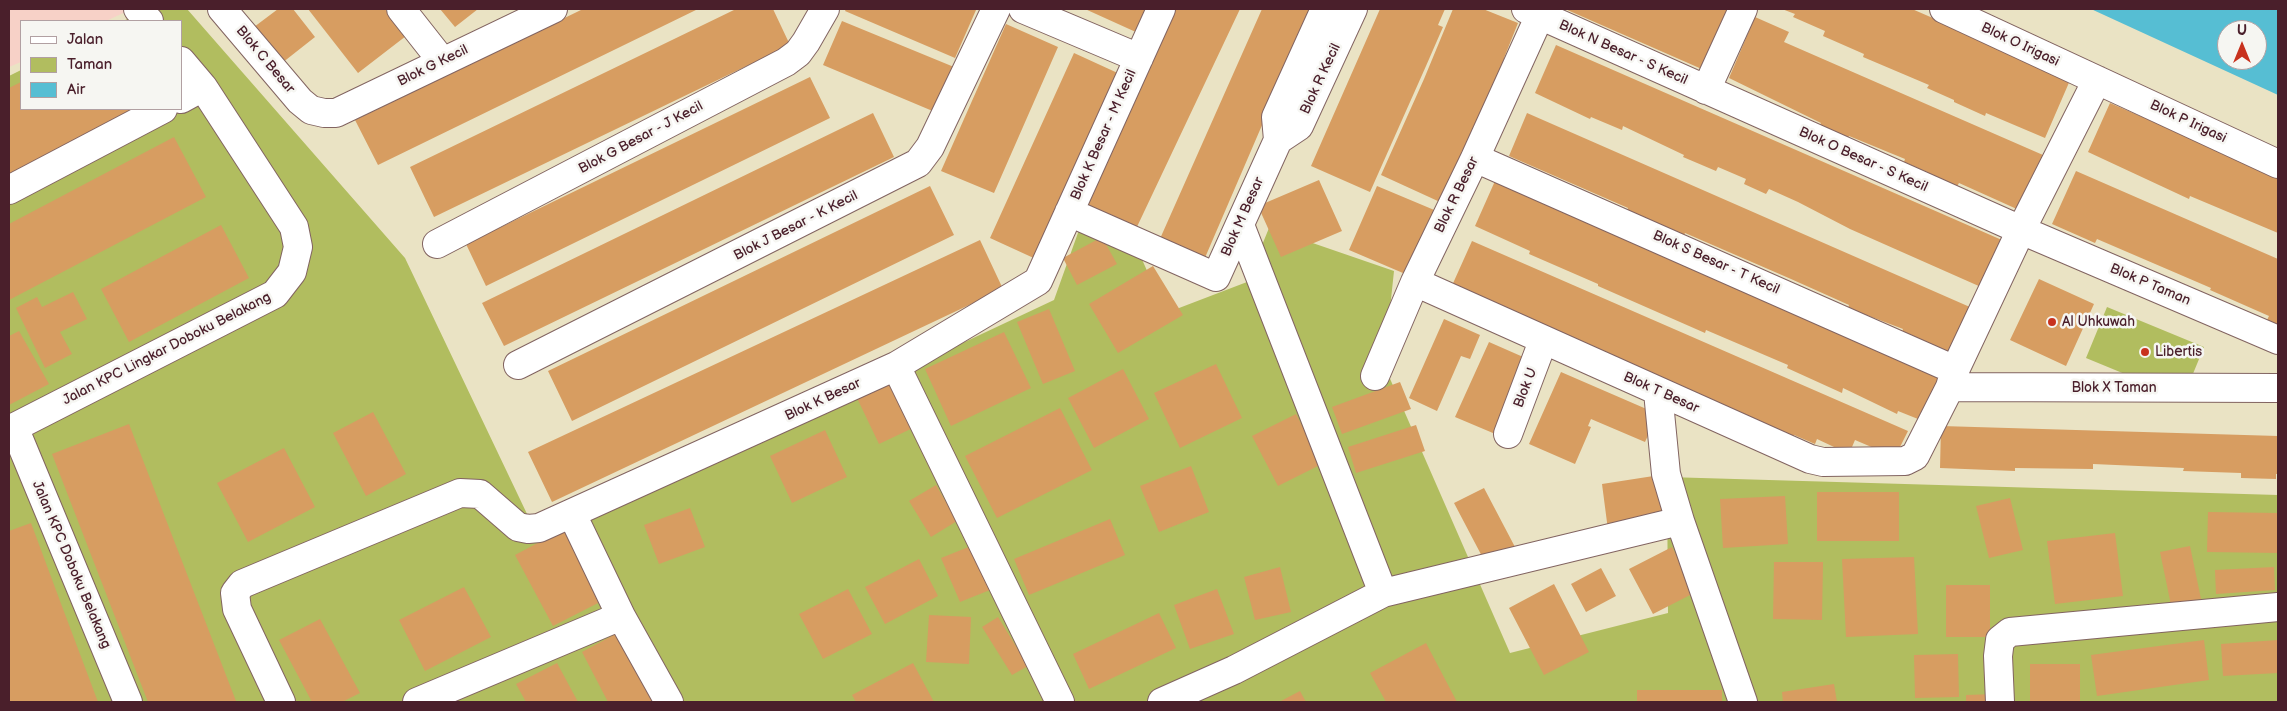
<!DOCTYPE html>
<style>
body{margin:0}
#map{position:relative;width:2287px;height:711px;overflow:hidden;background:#eae3c4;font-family:"Balsamiq Sans",sans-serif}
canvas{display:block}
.frame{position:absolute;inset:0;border:10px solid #4a1f2b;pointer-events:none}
.legend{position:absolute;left:20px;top:20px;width:162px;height:90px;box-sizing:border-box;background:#f6f6f2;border:1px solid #b1a0a2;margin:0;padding:6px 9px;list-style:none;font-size:15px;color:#4a1f2b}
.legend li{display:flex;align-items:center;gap:10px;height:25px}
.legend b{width:25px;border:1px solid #b1a0a2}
.north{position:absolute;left:2217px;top:20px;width:50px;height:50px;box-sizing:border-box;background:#f6f6f2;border:1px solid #b1a0a2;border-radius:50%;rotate:0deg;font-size:14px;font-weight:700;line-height:20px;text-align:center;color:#4a1f2b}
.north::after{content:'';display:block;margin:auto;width:18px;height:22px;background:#c8321e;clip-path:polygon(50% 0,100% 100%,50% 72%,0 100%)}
</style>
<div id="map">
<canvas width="2287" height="711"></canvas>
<div class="frame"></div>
<ul class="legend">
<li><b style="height:6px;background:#fff"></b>Jalan</li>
<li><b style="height:14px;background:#b1bd5f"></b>Taman</li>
<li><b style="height:14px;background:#56bed3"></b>Air</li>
</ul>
<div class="north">U</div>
</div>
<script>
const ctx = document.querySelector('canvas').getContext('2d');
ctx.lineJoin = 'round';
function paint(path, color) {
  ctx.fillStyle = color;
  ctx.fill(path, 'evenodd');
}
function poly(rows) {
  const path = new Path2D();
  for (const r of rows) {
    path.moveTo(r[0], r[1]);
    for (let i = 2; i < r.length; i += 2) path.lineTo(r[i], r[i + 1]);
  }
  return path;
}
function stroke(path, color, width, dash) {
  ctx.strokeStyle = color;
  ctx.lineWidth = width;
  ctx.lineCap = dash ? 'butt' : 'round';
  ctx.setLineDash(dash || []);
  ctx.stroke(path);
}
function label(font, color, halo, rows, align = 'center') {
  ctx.font = font + ' "Balsamiq Sans",sans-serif';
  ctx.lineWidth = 5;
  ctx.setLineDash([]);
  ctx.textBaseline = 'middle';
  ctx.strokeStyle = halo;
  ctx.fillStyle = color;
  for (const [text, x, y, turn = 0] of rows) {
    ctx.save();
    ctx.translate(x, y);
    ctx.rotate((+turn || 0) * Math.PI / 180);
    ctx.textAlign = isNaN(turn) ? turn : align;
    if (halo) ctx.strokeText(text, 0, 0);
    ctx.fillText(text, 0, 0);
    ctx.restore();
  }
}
paint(poly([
 [9,9,132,9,106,21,21,21,21,62,9,67]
]), '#f7d1c7');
paint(poly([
 [149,9,187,9,405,258,538,537,901,372,1054,300,1079,230,1140,255,1166,313,1247,282,1269,228,1394,271,1384,365,1510,653,1668,613,1667,477,2278,495,2278,702,9,702,9,76,21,70,21,109,181,109,181,21,123,21],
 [2107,307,2204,347,2183,398,2086,358]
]), '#b1bd5f');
paint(poly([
 [2091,9,2278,10,2278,95],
 [2227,30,2257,30,2257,60,2227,60]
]), '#56bed3');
paint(poly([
 [278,9,293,9,315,37,282,63,254,27],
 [308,9,385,9,406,36,358,73],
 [440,9,478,9,455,27],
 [583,9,698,9,378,165,355,120],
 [736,9,773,9,790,45,434,217,410,167],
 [846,9,972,9,976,10,955,58,845,11],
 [1085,9,1150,9,1138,33],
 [1171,9,1240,9,1135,231,1079,205],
 [1262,9,1312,9,1204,260,1159,241],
 [1380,9,1445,9,1438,25,1443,27,1426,66,1370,192,1311,166],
 [1453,9,1483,9,1518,23,1504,58,1506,60,1440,202,1381,175,1424,79],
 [1565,9,1728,9,1704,70],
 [1782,9,1912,9,2071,78,2045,138,1986,113,1985,116,1954,102,1954,100,1927,88,1929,85,1863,57,1864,54,1823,36,1825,31,1793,17,1795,14],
 [1755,17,1789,32,1784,42,2043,155,2019,210,1959,183,1955,190,1925,177,1927,172,1904,162,1905,159,1849,136,1847,140,1819,127,1821,123,1729,78],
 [842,21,954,67,935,112,823,65],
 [1006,24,1058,47,994,193,941,171],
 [1556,45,2011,244,1990,291,1850,229,1798,202,1769,189,1766,194,1744,184,1746,179,1718,167,1716,171,1683,157,1684,155,1623,126,1622,130,1591,117,1590,119,1535,93],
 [1074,53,1122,75,1038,260,990,238],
 [810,77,830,118,486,286,466,244],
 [21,82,21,109,135,109,9,175,9,88],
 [2110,103,2278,176,2278,233,2190,196,2189,199,2088,152],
 [873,113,894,157,504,346,482,303],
 [1527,113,1979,311,1958,358,1902,332,1903,329,1848,308,1849,305,1791,279,1685,233,1683,238,1627,211,1628,208,1509,156],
 [174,137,206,197,9,300,9,224],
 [2076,171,2278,259,2278,327,2266,322,2269,316,2210,290,2211,288,2097,239,2095,243,2052,224],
 [1319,180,1342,231,1281,257,1258,206],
 [1495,181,1948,378,1928,423,1898,411,1897,414,1843,388,1842,393,1787,368,1788,365,1706,330,1705,333,1598,286,1598,284,1529,254,1530,251,1475,226],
 [930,186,954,235,572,421,548,371],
 [1377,186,1439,212,1410,276,1349,250],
 [221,225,249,278,129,342,101,289],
 [1102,237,1117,264,1077,285,1063,258],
 [980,240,1003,289,552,502,528,452],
 [1472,241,1908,431,1895,457,1855,440,1849,454,1817,439,1815,444,1794,435,1793,437,1450,290],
 [1153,266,1183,315,1118,353,1089,304],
 [2039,279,2094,304,2066,366,2010,340],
 [73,292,87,319,60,332,72,354,45,368,16,308,37,297,42,307],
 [1049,309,1075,371,1043,384,1017,322],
 [1444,319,1480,335,1470,359,1461,356,1437,411,1409,398],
 [19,331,49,384,9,405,9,336],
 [1004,332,1031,388,951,426,925,369],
 [1489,342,1530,360,1500,436,1455,417],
 [1216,364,1242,418,1180,448,1154,393],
 [1123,369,1149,419,1094,448,1068,398],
 [1561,372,1658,414,1645,442,1591,419,1588,426,1591,427,1575,464,1529,444],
 [894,379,917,426,879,444,857,398],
 [1400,382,1411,409,1342,434,1332,407],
 [1060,408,1092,470,997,518,965,456],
 [373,412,406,474,366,496,333,433],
 [1296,414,1322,464,1278,486,1252,436],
 [129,424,236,701,233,702,148,702,52,454],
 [1416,425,1425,451,1356,473,1348,447],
 [1941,426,2278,436,2278,474,2276,474,2276,479,2241,478,2241,473,2183,471,2184,468,2093,464,2093,469,2015,468,2015,471,1940,468],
 [825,430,847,477,792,503,770,456],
 [284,448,315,507,248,542,217,483],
 [1191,466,1209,512,1159,532,1140,486],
 [1660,475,1667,521,1608,530,1602,484],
 [936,485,957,521,931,537,909,501],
 [1484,488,1515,547,1485,562,1454,503],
 [1817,492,1899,492,1899,541,1817,541],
 [1785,496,1788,544,1723,548,1720,499],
 [2010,498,2023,550,1989,558,1976,506],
 [690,508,705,547,659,564,644,525],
 [2208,512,2278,513,2278,553,2207,552],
 [1110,519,1125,555,1029,595,1014,559],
 [31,523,60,601,98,702,9,702,9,531],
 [564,529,602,601,553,626,515,555],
 [2115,533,2123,596,2055,604,2047,541],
 [971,546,990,590,960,602,941,558],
 [2190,546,2201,599,2171,605,2160,552],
 [1672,547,1696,592,1653,614,1629,569],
 [1914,557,1918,634,1846,637,1842,559],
 [919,559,938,596,885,624,865,587],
 [1774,562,1823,562,1822,620,1773,619],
 [1280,567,1291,612,1255,620,1244,577],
 [2274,567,2275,590,2216,594,2215,570],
 [1601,568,1616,596,1586,612,1571,584],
 [1554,584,1589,652,1544,675,1509,608],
 [1946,585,1990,585,1990,637,1946,637],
 [464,587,491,637,425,671,399,620],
 [848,589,872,634,823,659,799,614],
 [1217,589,1234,634,1190,649,1174,605],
 [1159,613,1176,648,1089,689,1073,654],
 [929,615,971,617,969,664,926,662],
 [998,617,1028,666,1012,675,982,627],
 [320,619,360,693,342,702,312,702,279,640],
 [621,631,657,699,650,702,608,702,582,652],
 [2204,640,2209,680,2097,696,2091,655],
 [2278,640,2278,673,2223,676,2221,644],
 [1426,643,1457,702,1386,702,1370,673],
 [1958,654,1959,697,1915,698,1914,655],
 [557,663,578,702,526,702,516,684],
 [913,663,934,702,856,702,852,695],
 [2030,664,2080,664,2080,701,2030,701],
 [1834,684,1837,702,1783,702,1782,692],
 [1637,690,1722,690,1722,702,1637,702],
 [1300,691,1306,702,1279,702],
 [1995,694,1995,702,1966,702,1966,695]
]), '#d79d61');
const minor = poly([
 [138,9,149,21],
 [222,9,300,101,311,110,324,113,336,113,553,9],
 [401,9,442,61],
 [1023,9,1139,58],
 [1526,9,2021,230,2278,340],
 [1944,9,2278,164],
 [181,61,203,87],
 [1706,90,1743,9],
 [1278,140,1299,126,1353,9],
 [1475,158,1955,370],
 [9,190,163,109],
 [1069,212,1216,277,1278,140,1276,117,1325,9],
 [1240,225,1383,593],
 [437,244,786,62,798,53,806,42,825,9],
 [1415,282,1810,459,1823,462,1905,461,1915,456,1950,387,1955,370,2021,230,2097,80],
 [518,365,918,163,930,147,996,9],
 [896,366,1060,702],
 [1375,376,1415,282,1475,158,1540,15],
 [1950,387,2278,388],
 [1658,392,1666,474,1680,521],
 [14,427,128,702],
 [9,430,275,294,292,272,298,247,294,227,203,87,181,99],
 [1508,434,1543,341],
 [572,514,621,616],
 [281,702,237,609,235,593,242,584,460,493,480,494,518,527,528,529,539,528,896,366,1038,281,1161,9],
 [417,702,621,616,669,702],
 [1162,702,1234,670,1383,593,1680,521,1743,702],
 [2000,702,1998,656,2000,640,2010,632,2278,607]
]);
stroke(minor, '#826461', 30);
stroke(minor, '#fff', 28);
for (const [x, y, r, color] of [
 [2052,322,5,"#c8321e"],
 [2145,352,5,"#c8321e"]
]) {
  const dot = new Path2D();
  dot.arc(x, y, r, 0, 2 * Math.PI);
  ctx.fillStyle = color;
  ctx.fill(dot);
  stroke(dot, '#f6f6f2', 2);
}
label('14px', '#4a1f2b', '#f6f6f2', [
 ["Blok O Irigasi",2020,45,25],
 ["Blok N Besar - S Kecil",1623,53,24],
 ["Blok C Besar",265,60,50],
 ["Blok G Kecil",433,66,-26],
 ["Blok R Kecil",1321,79,-65],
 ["Blok P Irigasi",2188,122,25],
 ["Blok K Besar - M Kecil",1104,135,-66],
 ["Blok G Besar - J Kecil",641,138,-28],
 ["Blok O Besar - S Kecil",1863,160,24],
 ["Blok R Besar",1457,195,-64],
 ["Blok M Besar",1243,217,-66],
 ["Blok J Besar - K Kecil",796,226,-27],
 ["Blok S Besar - T Kecil",1716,263,24],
 ["Blok P Taman",2150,285,23],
 ["Jalan KPC Lingkar Doboku Belakang",167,349,-27],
 ["Blok U",1526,388,-69],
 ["Blok X Taman",2114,388],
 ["Blok T Besar",1661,393,24],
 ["Blok K Besar",823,400,-25],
 ["Jalan KPC Doboku Belakang",71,565,67]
]);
label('14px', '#4a1f2b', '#f6f6f2', [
 ["Al Uhkuwah",2062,322],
 ["Libertis",2155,352]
], 'left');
</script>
